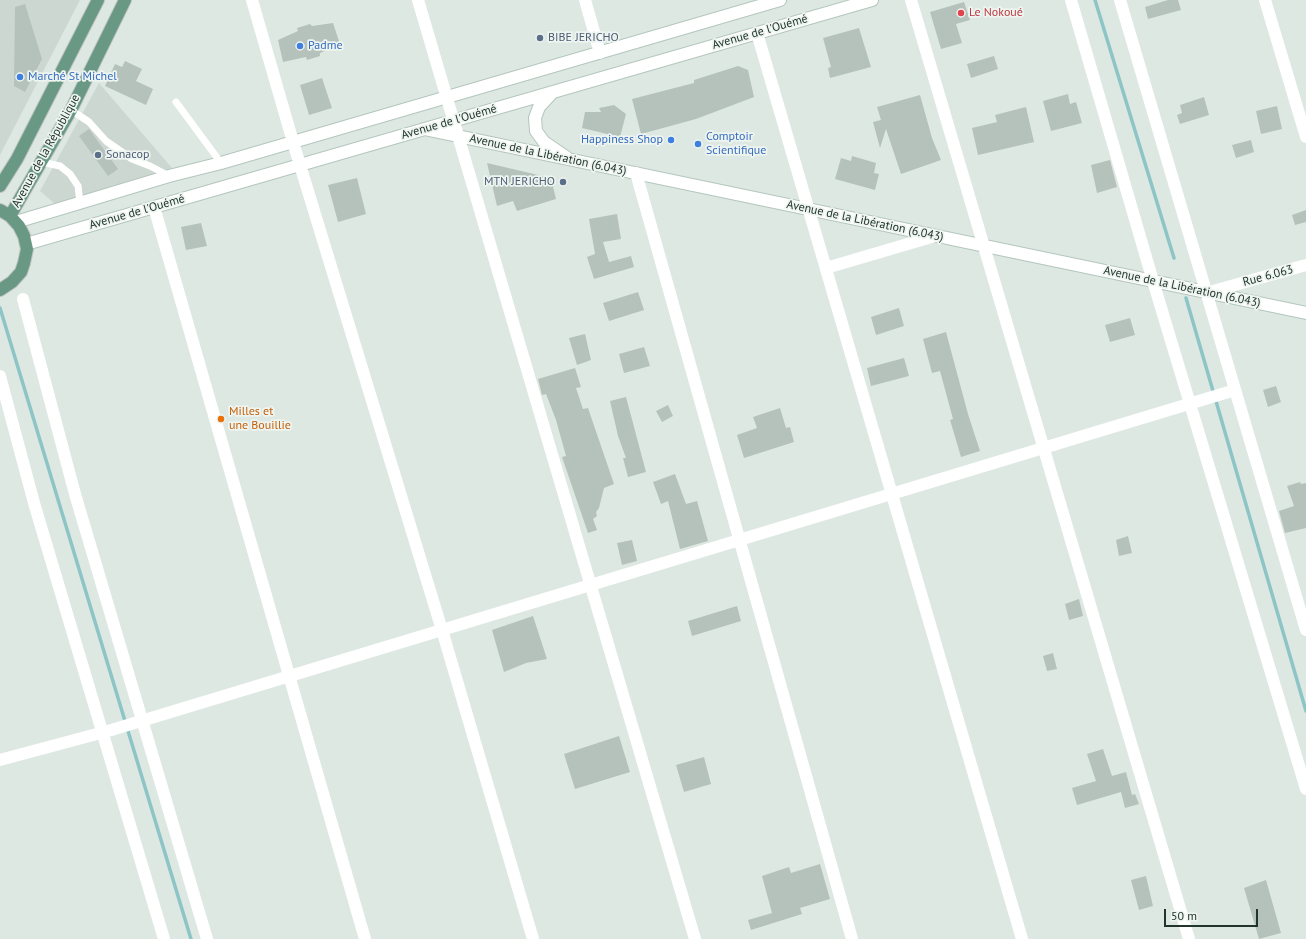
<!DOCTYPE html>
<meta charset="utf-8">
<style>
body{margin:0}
#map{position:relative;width:1306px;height:939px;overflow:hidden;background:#dee8e2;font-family:"PT Sans",sans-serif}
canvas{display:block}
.scale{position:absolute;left:1164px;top:909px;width:94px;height:18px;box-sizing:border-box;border:2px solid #22352d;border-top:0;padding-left:5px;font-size:12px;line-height:14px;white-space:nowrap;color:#22352d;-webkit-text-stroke:3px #eef5f1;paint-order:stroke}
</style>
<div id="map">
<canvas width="1306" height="939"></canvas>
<div class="scale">50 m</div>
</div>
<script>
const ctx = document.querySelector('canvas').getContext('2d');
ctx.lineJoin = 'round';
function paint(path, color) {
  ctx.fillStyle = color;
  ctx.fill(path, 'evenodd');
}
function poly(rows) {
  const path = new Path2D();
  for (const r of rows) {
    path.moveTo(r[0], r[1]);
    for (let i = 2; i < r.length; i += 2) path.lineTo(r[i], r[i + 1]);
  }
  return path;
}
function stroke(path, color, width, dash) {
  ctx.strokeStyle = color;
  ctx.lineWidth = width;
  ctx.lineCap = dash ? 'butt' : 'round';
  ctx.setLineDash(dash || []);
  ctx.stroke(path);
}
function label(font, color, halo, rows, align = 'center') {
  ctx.font = font + ' "PT Sans",sans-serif';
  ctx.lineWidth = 3.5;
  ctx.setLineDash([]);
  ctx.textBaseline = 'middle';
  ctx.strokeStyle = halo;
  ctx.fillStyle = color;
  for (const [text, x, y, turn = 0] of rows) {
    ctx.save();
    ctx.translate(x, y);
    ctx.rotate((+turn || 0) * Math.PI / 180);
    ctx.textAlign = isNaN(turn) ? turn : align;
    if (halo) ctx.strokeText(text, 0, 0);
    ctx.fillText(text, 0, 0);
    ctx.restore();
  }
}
paint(poly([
 [0,0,80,0,0,155],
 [99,83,172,168,55,204,40,191]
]), '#cdd7d1');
stroke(poly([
 [1095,0,1174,258],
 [1186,298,1306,711],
 [0,308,191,939]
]), '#8dc5c6', 3.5);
paint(poly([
 [1168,0,1178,0,1181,10,1148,19,1145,7],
 [964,2,970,20,956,24,962,43,941,49,930,12],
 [25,4,42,59,25,92,14,86,15,7],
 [333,23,340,44,320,53,320,56,307,60,306,57,283,62,278,40,298,31,297,28,310,24,312,26],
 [859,28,871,67,830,78,828,68,831,67,823,38],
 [994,56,998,69,971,78,967,64],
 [125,61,142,69,136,81,153,89,146,105,105,86,115,64,122,67],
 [738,66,748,70,754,97,696,119,641,134,632,99,694,83,694,80],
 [322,78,332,108,309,115,300,85],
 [1068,94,1070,104,1076,102,1082,123,1051,131,1043,101],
 [920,95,932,138,941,160,901,174,886,129,880,148,873,122,881,120,877,107],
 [1204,97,1209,115,1180,124,1177,115,1182,113,1180,105],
 [614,105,626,114,620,137,582,128,585,112,601,112,599,108],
 [1277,106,1282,129,1261,134,1256,111],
 [1026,107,1034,142,978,155,972,128,997,122,995,115],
 [89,129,118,169,108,176,79,136],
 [1251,140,1254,152,1236,158,1232,145],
 [852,156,876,163,874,173,879,174,875,190,835,179,841,158,851,161],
 [1110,160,1117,187,1097,193,1091,165],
 [487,163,551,178,556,199,517,211,513,201,497,206],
 [357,178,366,214,338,222,328,185],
 [1306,210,1306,222,1295,225,1292,215],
 [617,214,621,239,603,242,609,262,631,256,634,267,594,279,587,257,595,254,589,219],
 [201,223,207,246,186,250,181,227],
 [638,292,644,310,609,321,603,303],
 [899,308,904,326,876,335,871,317],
 [1130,318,1135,335,1110,342,1105,325],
 [946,332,968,414,980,451,961,457,950,420,953,419,940,371,932,373,923,339],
 [585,334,591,360,577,365,569,338],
 [644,347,650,366,624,373,619,354],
 [904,358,909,376,871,386,867,368],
 [575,368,581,387,576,388,583,409,588,408,614,484,604,488,599,508,596,512,597,516,593,519,597,530,588,533,562,457,566,456,556,420,546,394,542,395,538,379],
 [1276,386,1281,402,1268,407,1263,390],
 [626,397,646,472,628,477,623,458,626,458,618,436,610,401],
 [668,405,673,416,662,422,656,411],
 [780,408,786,428,790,427,794,442,744,458,737,435,757,428,753,417],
 [675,474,686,504,697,501,708,541,680,549,668,501,661,504,653,482],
 [1300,482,1301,484,1306,483,1306,528,1285,533,1279,511,1294,506,1287,486],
 [1128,536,1132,553,1119,556,1116,540],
 [632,540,637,561,622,565,617,543],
 [1079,599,1083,616,1069,620,1065,604],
 [737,606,741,621,692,636,688,621],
 [533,616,547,659,526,663,504,672,492,630],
 [1053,653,1057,669,1047,671,1043,656],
 [619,736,630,772,575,789,564,754],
 [1103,749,1112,776,1126,772,1132,795,1135,794,1139,804,1125,808,1121,792,1077,805,1072,788,1096,781,1087,754],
 [704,757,711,784,684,792,676,765],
 [820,864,830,899,800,908,802,914,751,930,748,920,772,913,762,876,789,867,791,873],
 [1146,876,1153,906,1139,910,1131,880],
 [1266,880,1281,933,1259,939,1244,888]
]), '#b4c2bb');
const secondary = poly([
 [552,93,539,107,535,118,536,131,544,142,566,157],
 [424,129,1306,313],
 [16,222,169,176,221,163,780,0],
 [26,244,872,0]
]);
const primary = poly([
 [0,186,17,159,98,0],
 [0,210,10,216,19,226,24,236,27,249,24,263,21,272,12,282,0,290],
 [10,216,71,110,125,0]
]);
stroke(secondary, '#b3c6bd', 14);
stroke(primary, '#bdc2c0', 14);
stroke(poly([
 [176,102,221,163],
 [71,110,89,122,106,141,132,159,150,166,169,176],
 [41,162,60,166,70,174,78,186,80,203]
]), '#fff', 7);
stroke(poly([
 [252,0,293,142,442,630,533,939],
 [418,0,695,939],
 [585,0,600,53],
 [911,0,1189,939],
 [1071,0,1153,281,1306,789],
 [1120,0,1306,630],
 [1265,0,1306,137],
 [757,33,1022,939],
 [636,173,852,939],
 [154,207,365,939],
 [826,268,935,236],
 [1206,293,1306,265],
 [23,299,75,494,207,939],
 [0,376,34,503,164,939],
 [0,760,108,731,1235,390]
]), '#fff', 12);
stroke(secondary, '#fff', 12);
stroke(primary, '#699885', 12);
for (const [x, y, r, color] of [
 [961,13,4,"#e0444e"],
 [540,38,4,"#5c6f8a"],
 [300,46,4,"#3f7fe0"],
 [20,77,4,"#3f7fe0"],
 [671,140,4,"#3f7fe0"],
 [698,144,4,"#3f7fe0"],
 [98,155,4,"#5c6f8a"],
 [563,182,4,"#5c6f8a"],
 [221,419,4,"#e8710a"]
]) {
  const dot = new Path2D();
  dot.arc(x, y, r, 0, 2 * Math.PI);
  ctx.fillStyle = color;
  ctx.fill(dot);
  stroke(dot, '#eef5f1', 1.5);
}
label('12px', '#be3a42', '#eef5f1', [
 ["Le Nokoué",969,13]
], 'left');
label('12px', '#22352d', '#eef5f1', [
 ["Avenue de l'Ouémé",760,32,-16],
 ["Avenue de l'Ouémé",449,122,-16],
 ["Avenue de la République",46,151,-61],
 ["Avenue de la Libération (6.043)",548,155,12],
 ["Avenue de l'Ouémé",137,212,-16],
 ["Avenue de la Libération (6.043)",865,221,12],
 ["Rue 6.063",1268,276,-15],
 ["Avenue de la Libération (6.043)",1182,287,12]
]);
label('12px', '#4e5e75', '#eef5f1', [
 ["BIBE JERICHO",548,38],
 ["Sonacop",106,155],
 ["MTN JERICHO",555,182,"right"]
], 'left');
label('12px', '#366cbe', '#eef5f1', [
 ["Padme",308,46],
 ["Marché St Michel",28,77],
 ["Comptoir",706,137],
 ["Scientifique",706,151],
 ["Happiness Shop",663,140,"right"]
], 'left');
label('12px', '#c56008', '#eef5f1', [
 ["Milles et",229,412],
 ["une Bouillie",229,426]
], 'left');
</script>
